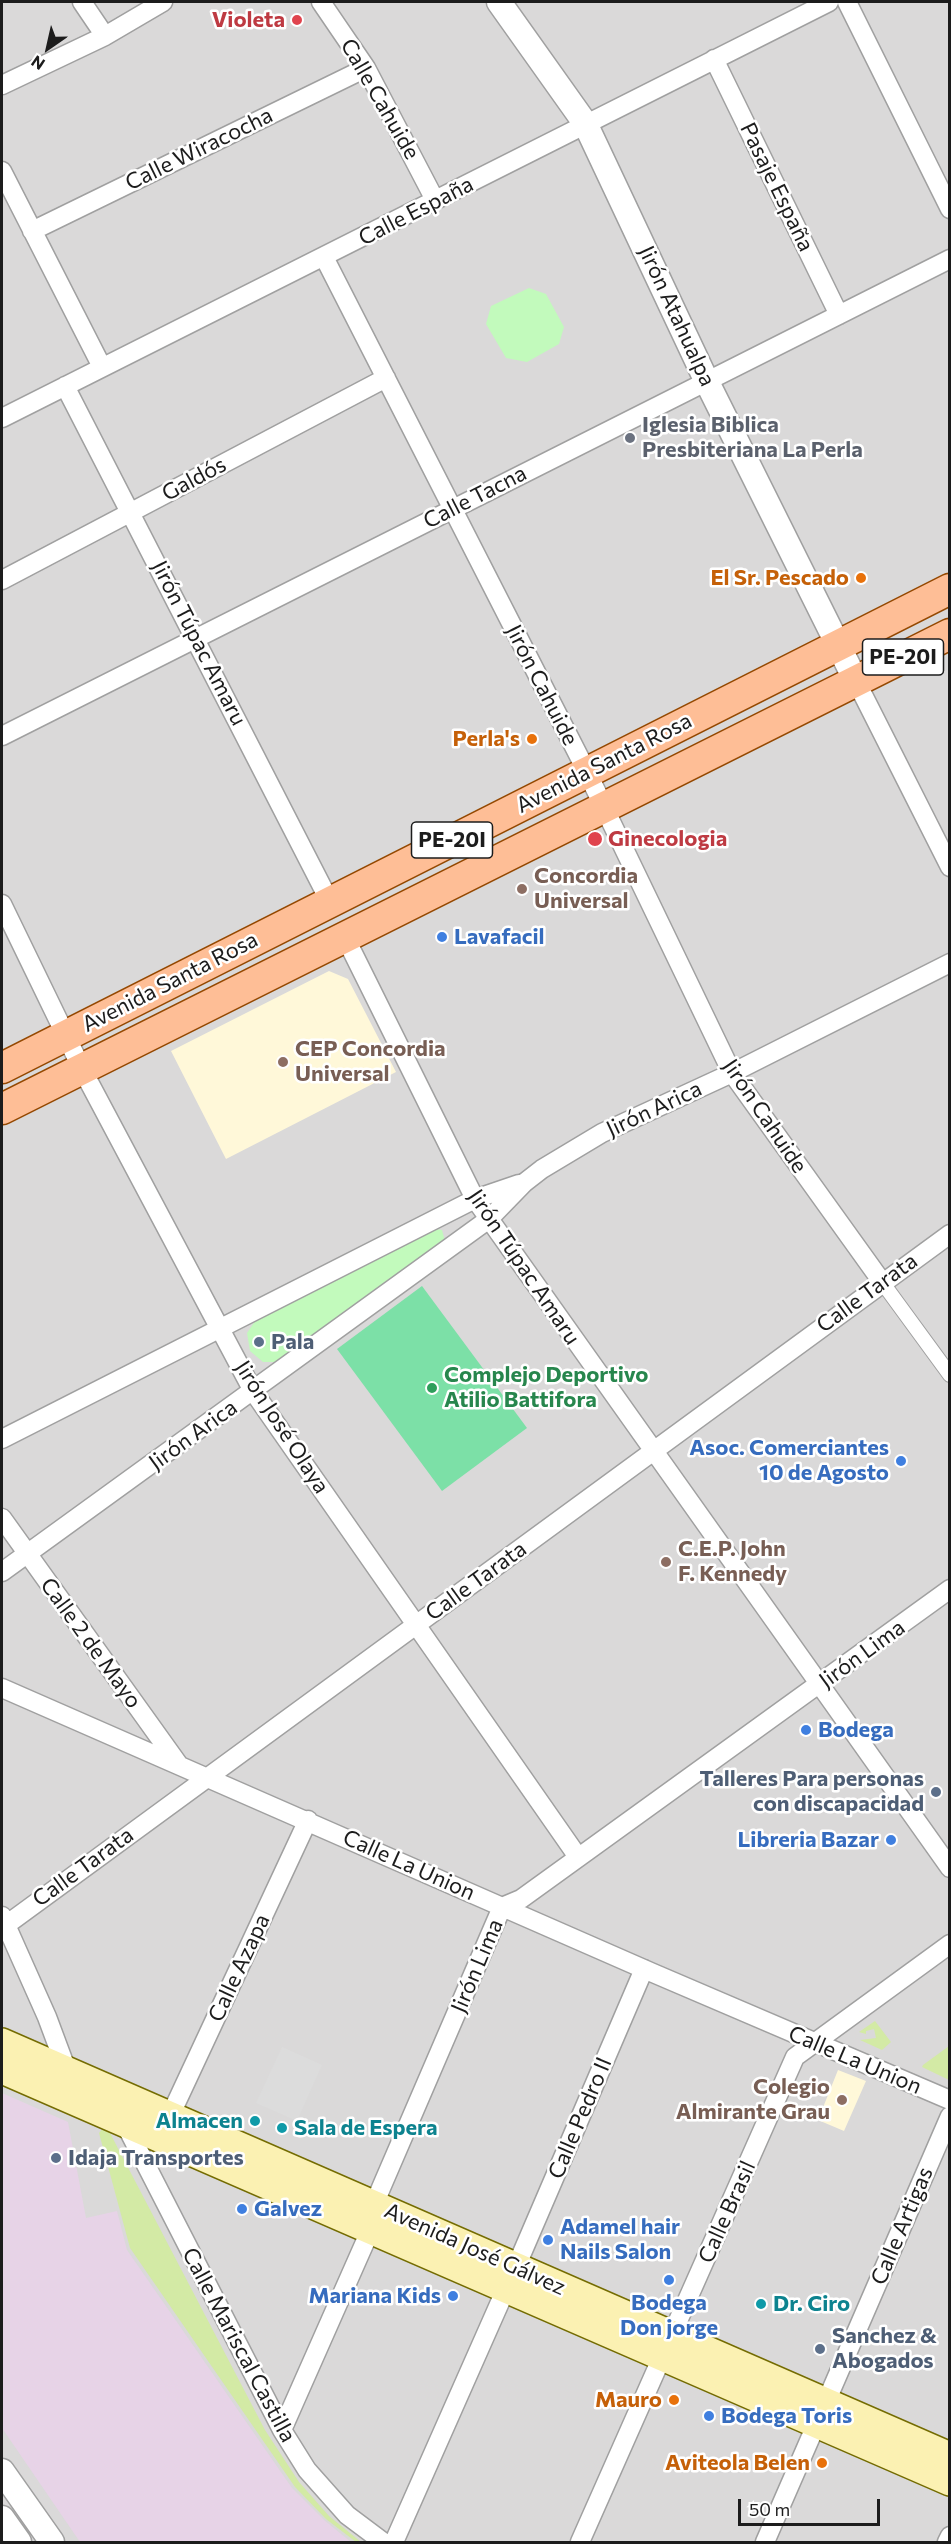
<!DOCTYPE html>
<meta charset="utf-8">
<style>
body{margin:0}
#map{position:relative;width:951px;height:2544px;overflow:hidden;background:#eee7e1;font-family:Commissioner,sans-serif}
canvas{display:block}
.frame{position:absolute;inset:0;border:3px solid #1c1c1c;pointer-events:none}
.north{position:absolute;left:18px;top:18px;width:60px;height:60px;-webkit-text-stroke:4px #fff;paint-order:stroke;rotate:214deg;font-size:16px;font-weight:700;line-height:24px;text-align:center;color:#1c1c1c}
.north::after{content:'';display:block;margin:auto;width:21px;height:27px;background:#1c1c1c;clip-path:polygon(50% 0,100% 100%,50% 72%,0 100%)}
.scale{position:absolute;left:738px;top:2499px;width:142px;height:27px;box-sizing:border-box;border:3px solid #1c1c1c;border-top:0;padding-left:8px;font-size:18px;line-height:21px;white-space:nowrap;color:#1c1c1c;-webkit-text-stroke:4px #fff;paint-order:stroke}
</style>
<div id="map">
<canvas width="951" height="2544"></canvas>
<div class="frame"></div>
<div class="north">N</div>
<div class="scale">50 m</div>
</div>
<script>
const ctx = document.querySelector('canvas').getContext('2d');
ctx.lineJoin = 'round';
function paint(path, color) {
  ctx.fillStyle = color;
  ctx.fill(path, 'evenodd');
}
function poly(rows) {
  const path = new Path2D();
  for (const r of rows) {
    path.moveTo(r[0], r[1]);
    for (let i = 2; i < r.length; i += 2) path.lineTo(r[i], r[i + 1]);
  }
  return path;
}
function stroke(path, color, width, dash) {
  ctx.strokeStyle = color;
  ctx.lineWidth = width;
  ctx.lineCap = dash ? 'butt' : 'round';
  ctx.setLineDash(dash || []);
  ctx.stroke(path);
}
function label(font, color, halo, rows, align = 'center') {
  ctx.font = font + ' Commissioner,sans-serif';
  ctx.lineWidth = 5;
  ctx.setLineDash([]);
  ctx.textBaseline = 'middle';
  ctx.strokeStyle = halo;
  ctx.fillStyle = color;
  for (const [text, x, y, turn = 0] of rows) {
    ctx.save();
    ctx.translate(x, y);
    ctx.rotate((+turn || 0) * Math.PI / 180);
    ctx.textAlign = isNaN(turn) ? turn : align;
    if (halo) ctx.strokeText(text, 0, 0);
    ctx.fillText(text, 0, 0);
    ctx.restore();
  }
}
paint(poly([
 [2,2,949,2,949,2542,2,2542]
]), '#dad9d9');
paint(poly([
 [2,2093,68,2122,86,2218,117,2211,127,2250,292,2488,324,2520,351,2542,80,2542,2,2428]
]), '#e7d3e7');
paint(poly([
 [329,971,348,979,396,1072,226,1159,171,1051],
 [838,2070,866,2081,844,2131,818,2120]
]), '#fff8d9');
paint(poly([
 [875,2021,891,2042,882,2050,860,2040,876,2038,874,2029,866,2031,866,2034,859,2032],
 [949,2046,949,2080,922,2067,923,2065],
 [103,2128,110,2133,265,2430,299,2482,329,2516,361,2542,356,2542,326,2519,295,2487,130,2248,99,2133]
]), '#d3eaa5');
paint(poly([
 [529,288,546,294,564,327,559,344,527,362,506,358,486,324,491,306],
 [435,1229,442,1230,445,1241,277,1362,263,1362,250,1351,247,1333,255,1321]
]), '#c2fabc');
paint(poly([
 [422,1286,527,1428,442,1491,337,1349]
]), '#7ce0a7');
paint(poly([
 [282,2047,322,2065,297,2121,256,2103]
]), '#dcdcdc');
const pedestrian = poly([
 [882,1282,950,1375]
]);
const minor = poly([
 [82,2,105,36],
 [321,2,366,68,435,200],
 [847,2,950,209],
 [714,59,839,315],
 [2,85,105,36,163,2],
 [2,171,102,367],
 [32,231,366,68],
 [324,257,587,772,732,1073,882,1282],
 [65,386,330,902],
 [2,418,829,2],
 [2,580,386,378],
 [856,681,950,867],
 [2,736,950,259],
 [2,904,82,1069,253,1391,578,1857],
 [345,937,475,1199,950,1868],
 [2,1439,475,1199,519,1184],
 [2,1518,179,1765],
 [2,1572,489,1219,524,1183,542,1169,602,1133,732,1073,950,963],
 [2,1688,653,1973,950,2100],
 [2,1916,47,2017,69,2076],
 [2,1928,950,1234],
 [170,2116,308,1820],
 [125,2124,282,2430,307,2470,347,2515,383,2542],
 [516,2267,644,1969],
 [826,2402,950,2116],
 [282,2430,370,2231,374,2205,381,2188,502,1907,521,1899,950,1589],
 [394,2542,505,2291],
 [580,2542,795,2057,950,1944],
 [765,2542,816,2425],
 [947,2542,950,2536]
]);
const tertiary = poly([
 [499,2,585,123,707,382,856,681],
 [2,2471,52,2542],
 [2,2518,19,2542]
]);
const secondary = poly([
 [2,2042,950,2456],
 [2,2070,950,2482]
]);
const primary = poly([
 [2,1068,950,589],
 [2,1109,950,634]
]);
stroke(pedestrian, '#a0a0a0', 16);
stroke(minor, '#a0a0a0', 21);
stroke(tertiary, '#a0a0a0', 27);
stroke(secondary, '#746c02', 30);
stroke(primary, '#944800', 33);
stroke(pedestrian, '#fff', 14);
stroke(minor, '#fff', 18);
stroke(tertiary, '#fff', 24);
stroke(secondary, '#fbf1b2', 27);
stroke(primary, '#febe96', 30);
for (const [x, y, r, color] of [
 [297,20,6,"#e0444e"],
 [630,438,6,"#6b7280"],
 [861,578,6,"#e8710a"],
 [532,739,6,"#e8710a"],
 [595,839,8,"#e0444e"],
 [522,889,6,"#8d6e63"],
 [442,937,6,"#3f7fe0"],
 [283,1062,6,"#8d6e63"],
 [259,1342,6,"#5c6f8a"],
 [432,1388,6,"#2e9e5b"],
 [901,1461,6,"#3f7fe0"],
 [666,1562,6,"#8d6e63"],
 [806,1730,6,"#3f7fe0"],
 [936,1792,6,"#5c6f8a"],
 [891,1840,6,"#3f7fe0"],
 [842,2100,6,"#8d6e63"],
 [255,2121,6,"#0f9aa8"],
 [282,2128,6,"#0f9aa8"],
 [56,2158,6,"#5c6f8a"],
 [242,2209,6,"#3f7fe0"],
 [548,2240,6,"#3f7fe0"],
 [669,2280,6,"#3f7fe0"],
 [453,2296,6,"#3f7fe0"],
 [761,2304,6,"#0f9aa8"],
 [820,2349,6,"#5c6f8a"],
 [674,2400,6,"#e8710a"],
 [709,2416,6,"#3f7fe0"],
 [822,2463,6,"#e8710a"]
]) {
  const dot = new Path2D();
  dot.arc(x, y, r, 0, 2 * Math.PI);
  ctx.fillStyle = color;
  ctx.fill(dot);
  stroke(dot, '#fff', 2);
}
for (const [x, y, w] of [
 [903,657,81],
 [452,840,81]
]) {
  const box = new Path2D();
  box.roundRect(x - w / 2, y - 18, w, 36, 4.5);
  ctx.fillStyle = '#fff';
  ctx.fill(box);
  stroke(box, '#1c1c1c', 1.5);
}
label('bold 21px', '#1c1c1c', null, [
 ["PE-20I",903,657],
 ["PE-20I",452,840]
]);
label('bold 22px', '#be3a42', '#fff', [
 ["Violeta",285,20],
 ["Ginecologia",608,839,"left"]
], 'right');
label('22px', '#1c1c1c', '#fff', [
 ["Calle Cahuide",380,99,60],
 ["Calle Wiracocha",199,149,-26],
 ["Pasaje España",777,187,64],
 ["Calle España",416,211,-27],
 ["Jirón Atahualpa",677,316,65],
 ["Galdós",194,479,-28],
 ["Calle Tacna",475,497,-27],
 ["Jirón Túpac Amaru",199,643,63],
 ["Jirón Cahuide",542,685,63],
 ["Avenida Santa Rosa",604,763,-27],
 ["Avenida Santa Rosa",170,982,-27],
 ["Jirón Arica",654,1109,-25],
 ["Jirón Cahuide",765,1116,56],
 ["Jirón Túpac Amaru",524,1267,56],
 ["Calle Tarata",867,1293,-36],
 ["Jirón José Olaya",282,1427,57],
 ["Jirón Arica",193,1435,-36],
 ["Calle Tarata",476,1581,-36],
 ["Calle 2 de Mayo",91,1643,54],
 ["Jirón Lima",862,1654,-36],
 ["Calle La Union",409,1865,24],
 ["Calle Tarata",83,1867,-36],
 ["Jirón Lima",477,1966,-67],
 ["Calle Azapa",239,1968,-65],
 ["Calle La Union",855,2060,23],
 ["Calle Pedro II",580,2118,-67],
 ["Calle Brasil",727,2212,-66],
 ["Calle Artigas",902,2226,-67],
 ["Avenida José Gálvez",475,2249,24],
 ["Calle Mariscal Castilla",239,2345,62]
]);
label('bold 22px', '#5b616d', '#fff', [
 ["Iglesia Biblica",642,425],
 ["Presbiteriana La Perla",642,450]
], 'left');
label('bold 22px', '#c56008', '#fff', [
 ["El Sr. Pescado",849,578],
 ["Perla's",520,739],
 ["Mauro",662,2400],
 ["Aviteola Belen",810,2463]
], 'right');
label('bold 22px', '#785e54', '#fff', [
 ["Concordia",534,876],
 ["Universal",534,901],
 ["CEP Concordia",295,1049],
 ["Universal",295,1074],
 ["C.E.P. John",678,1549],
 ["F. Kennedy",678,1574],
 ["Colegio",830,2087,"right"],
 ["Almirante Grau",830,2112,"right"]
], 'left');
label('bold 22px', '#366cbe', '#fff', [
 ["Lavafacil",454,937],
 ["Asoc. Comerciantes",889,1448,"right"],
 ["10 de Agosto",889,1473,"right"],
 ["Bodega",818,1730],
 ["Libreria Bazar",879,1840,"right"],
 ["Galvez",254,2209],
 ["Adamel hair",560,2227],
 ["Nails Salon",560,2252],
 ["Mariana Kids",441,2296,"right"],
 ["Bodega",669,2303,"center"],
 ["Don jorge",669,2328,"center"],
 ["Bodega Toris",721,2416]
], 'left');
label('bold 22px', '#4e5e75', '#fff', [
 ["Pala",271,1342],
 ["Talleres Para personas",924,1779,"right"],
 ["con discapacidad",924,1804,"right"],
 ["Idaja Transportes",68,2158],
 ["Sanchez &",832,2336],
 ["Abogados",832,2361]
], 'left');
label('bold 22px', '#27864d', '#fff', [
 ["Complejo Deportivo",444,1375],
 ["Atilio Battifora",444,1400]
], 'left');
label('bold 22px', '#0d838f', '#fff', [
 ["Almacen",243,2121,"right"],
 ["Sala de Espera",294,2128],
 ["Dr. Ciro",773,2304]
], 'left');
</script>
